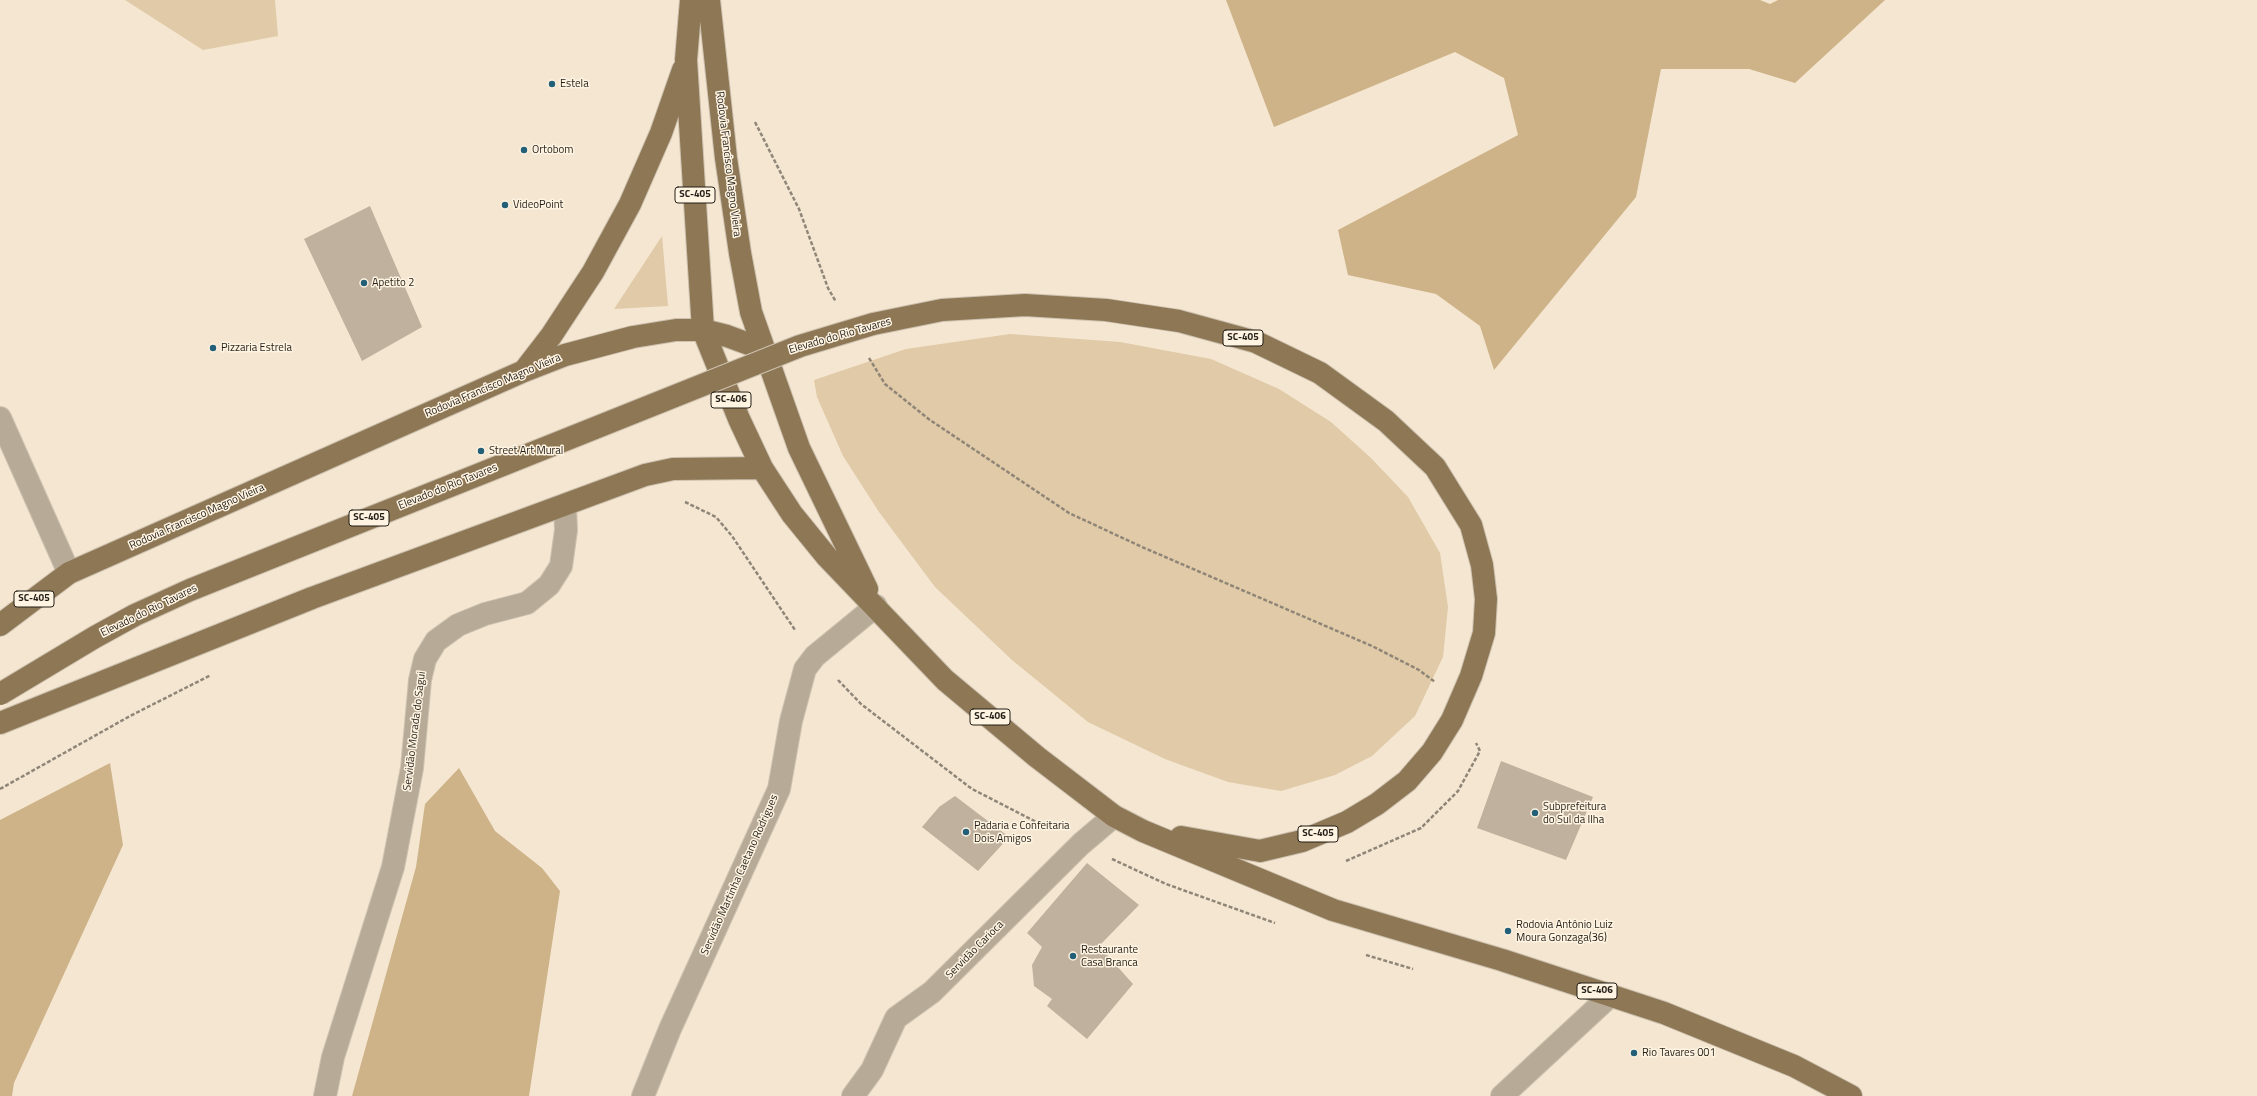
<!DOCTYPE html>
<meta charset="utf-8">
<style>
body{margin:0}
canvas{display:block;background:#f4e6d1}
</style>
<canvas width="2257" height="1096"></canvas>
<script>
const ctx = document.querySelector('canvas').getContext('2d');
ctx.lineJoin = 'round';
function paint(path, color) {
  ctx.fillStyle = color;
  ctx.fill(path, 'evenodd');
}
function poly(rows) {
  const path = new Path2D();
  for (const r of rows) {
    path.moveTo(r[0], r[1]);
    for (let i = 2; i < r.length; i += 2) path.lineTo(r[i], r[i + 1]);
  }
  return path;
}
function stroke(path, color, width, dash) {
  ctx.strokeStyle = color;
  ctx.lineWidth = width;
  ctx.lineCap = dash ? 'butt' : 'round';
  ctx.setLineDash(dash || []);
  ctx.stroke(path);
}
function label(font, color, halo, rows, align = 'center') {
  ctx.font = font + ' "Titillium Web",sans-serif';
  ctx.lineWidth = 3;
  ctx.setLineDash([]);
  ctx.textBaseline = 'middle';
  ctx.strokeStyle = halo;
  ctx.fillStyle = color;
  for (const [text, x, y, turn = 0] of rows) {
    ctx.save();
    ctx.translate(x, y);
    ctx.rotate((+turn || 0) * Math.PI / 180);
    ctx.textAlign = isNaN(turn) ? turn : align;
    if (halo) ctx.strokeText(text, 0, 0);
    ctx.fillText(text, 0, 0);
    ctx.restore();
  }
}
paint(poly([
 [125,0,275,0,278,36,203,50],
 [662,236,668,306,614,309],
 [1010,334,1120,342,1211,359,1279,389,1331,422,1371,458,1408,497,1440,553,1448,607,1443,657,1415,716,1372,756,1335,775,1281,791,1228,782,1165,759,1088,722,1012,660,935,587,879,512,843,456,817,397,814,380,906,349]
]), '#e0caa7');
paint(poly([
 [1226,0,1760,0,1770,4,1778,0,1885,0,1795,83,1749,69,1661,69,1636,197,1494,370,1480,326,1436,294,1348,275,1338,230,1518,135,1504,78,1455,52,1274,127],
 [110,763,123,845,14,1083,12,1096,0,1096,0,820],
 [459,768,495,831,542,868,560,891,529,1096,352,1096,416,867,425,804]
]), '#ceb388');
paint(poly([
 [370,206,422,327,362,361,304,239],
 [1501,761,1593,797,1566,860,1477,828],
 [955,796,1009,837,978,871,922,827,939,807],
 [1087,863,1139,905,1099,946,1133,984,1087,1039,1047,1006,1052,999,1034,986,1032,965,1042,947,1027,933]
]), '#bfb19d');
const minor = poly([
 [0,418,69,573],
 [325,1096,333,1057,393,867,412,768,420,680,425,659,436,641,458,625,485,614,527,603,549,585,561,566,566,530,565,506],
 [643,1096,670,1029,779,789,791,721,805,669,815,656,876,606],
 [853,1096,872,1070,896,1018,932,992,1081,844,1114,816],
 [1502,1096,1611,995]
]);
const major = poly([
 [691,0,686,60,703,330,739,419,762,468,792,514,827,557,945,680,1037,757,1114,816,1143,831,1333,910,1502,960,1664,1013,1794,1066,1851,1096],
 [709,0,726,158,740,253,751,312,799,448,867,589],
 [524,371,551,336,593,272,630,204,661,133,683,70],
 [0,625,69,573,524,371,565,355,633,337,676,330,703,330,727,336,765,350],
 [0,723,312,598,645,475,673,469,762,468],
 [1181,837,1260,851,1302,841,1347,822,1377,804,1407,781,1432,752,1452,720]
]);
stroke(minor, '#cec2b0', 24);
stroke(major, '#cec2b0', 24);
stroke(poly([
 [755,122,799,209,828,288,836,302],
 [869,358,885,384,930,420,1069,513,1142,547,1372,646,1419,670,1435,682],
 [685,502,716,517,732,536,795,630],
 [838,680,861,704,972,789,1050,829],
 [0,789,130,716,211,675],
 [1112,859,1166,884,1275,923],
 [1346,861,1421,828,1458,791,1480,751,1476,743],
 [1366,955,1413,969]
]), '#908678', 2.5, [4, 2]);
stroke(minor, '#b7ab98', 22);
stroke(major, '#8d7755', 22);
const majorBridge = poly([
 [0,694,95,637,135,615,190,590,800,346,873,324,942,310,1025,305,1106,310,1179,321,1256,342,1320,373,1386,421,1435,467,1471,525,1482,565,1486,599,1484,633,1471,676,1452,720]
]);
stroke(majorBridge, '#cec2b0', 24, []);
stroke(majorBridge, '#8d7755', 22);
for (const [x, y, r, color] of [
 [552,84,4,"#245f78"],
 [524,150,4,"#245f78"],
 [505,205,4,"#245f78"],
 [364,283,4,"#245f78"],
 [213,348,4,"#245f78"],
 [481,451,4,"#245f78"],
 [1535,813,4,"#245f78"],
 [966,832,4,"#245f78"],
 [1508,931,4,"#245f78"],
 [1073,956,4,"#245f78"],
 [1634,1053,4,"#245f78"]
]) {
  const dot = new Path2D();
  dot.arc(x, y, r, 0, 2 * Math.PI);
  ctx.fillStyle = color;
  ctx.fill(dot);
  stroke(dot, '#fff4e2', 1.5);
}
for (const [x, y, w] of [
 [695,195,40],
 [1243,338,40],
 [731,400,40],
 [369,518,40],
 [34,599,40],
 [990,717,40],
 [1318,834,40],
 [1597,991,40]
]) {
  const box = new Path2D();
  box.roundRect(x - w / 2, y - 8, w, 16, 3);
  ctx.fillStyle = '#fff4e2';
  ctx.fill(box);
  stroke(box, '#231e17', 1);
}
label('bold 10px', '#231e17', null, [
 ["SC-405",695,195],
 ["SC-405",1243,338],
 ["SC-406",731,400],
 ["SC-405",369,518],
 ["SC-405",34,599],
 ["SC-406",990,717],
 ["SC-405",1318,834],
 ["SC-406",1597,991]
]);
label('11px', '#231e17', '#fff4e2', [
 ["Estela",560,84],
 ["Ortobom",532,150],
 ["VideoPoint",513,205],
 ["Apetito 2",372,283],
 ["Pizzaria Estrela",221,348],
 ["Street Art Mural",489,451],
 ["Subprefeitura",1543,807],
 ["do Sul da Ilha",1543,820],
 ["Padaria e Confeitaria",974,826],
 ["Dois Amigos",974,839],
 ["Rodovia Antônio Luiz",1516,925],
 ["Moura Gonzaga(36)",1516,938],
 ["Restaurante",1081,950],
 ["Casa Branca",1081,963],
 ["Rio Tavares 001",1642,1053]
], 'left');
label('11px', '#231e17', '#fff4e2', [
 ["Rodovia Francisco Magno Vieira",728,164,83],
 ["Elevado do Rio Tavares",840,336,-16],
 ["Rodovia Francisco Magno Vieira",493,386,-23],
 ["Elevado do Rio Tavares",448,487,-22],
 ["Rodovia Francisco Magno Vieira",197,517,-24],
 ["Elevado do Rio Tavares",149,611,-26],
 ["Servidão Morada do Sagui",415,731,-83],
 ["Servidão Martinha Caetano Rodrigues",740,875,-66],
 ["Servidão Carioca",975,950,-45]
]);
</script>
